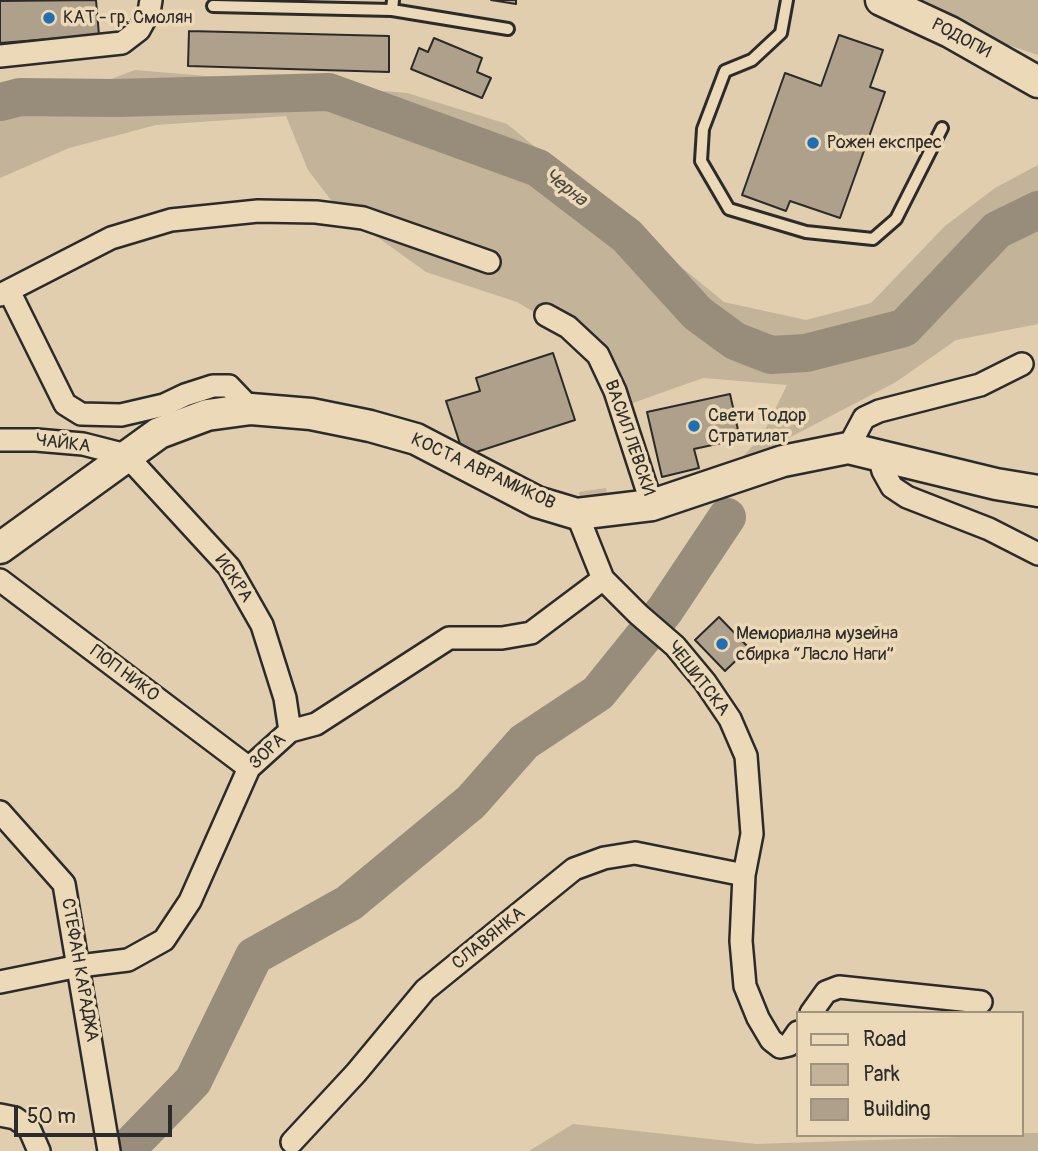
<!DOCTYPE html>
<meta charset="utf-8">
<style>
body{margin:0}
#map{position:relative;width:1038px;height:1151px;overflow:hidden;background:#e0ceaf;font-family:Pangolin,sans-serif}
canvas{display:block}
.legend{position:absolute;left:796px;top:1011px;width:228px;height:126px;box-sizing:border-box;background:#ecd9b7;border:2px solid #9f937f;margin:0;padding:9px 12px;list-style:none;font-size:21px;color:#2b2b2b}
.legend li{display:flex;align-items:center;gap:14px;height:35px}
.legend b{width:35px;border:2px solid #9f937f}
.scale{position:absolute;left:14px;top:1105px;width:158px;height:32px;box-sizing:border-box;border:4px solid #2b2b2b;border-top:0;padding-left:9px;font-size:21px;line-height:24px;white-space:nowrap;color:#2b2b2b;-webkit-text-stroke:5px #ecd9b7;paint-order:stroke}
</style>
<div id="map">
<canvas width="1038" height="1151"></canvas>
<ul class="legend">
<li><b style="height:9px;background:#ecd9b7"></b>Road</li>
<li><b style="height:19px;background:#c2b399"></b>Park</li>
<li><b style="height:19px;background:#aea08a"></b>Building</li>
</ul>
<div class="scale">50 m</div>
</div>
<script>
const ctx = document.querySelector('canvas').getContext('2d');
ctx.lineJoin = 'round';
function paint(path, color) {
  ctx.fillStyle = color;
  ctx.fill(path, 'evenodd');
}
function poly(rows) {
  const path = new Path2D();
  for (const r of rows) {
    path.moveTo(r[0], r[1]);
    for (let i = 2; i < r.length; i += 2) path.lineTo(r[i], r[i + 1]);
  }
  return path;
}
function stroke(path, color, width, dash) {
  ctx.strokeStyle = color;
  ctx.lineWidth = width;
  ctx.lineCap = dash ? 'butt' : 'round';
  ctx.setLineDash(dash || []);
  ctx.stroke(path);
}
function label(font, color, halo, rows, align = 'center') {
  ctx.font = font + ' Pangolin,sans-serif';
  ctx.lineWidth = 7;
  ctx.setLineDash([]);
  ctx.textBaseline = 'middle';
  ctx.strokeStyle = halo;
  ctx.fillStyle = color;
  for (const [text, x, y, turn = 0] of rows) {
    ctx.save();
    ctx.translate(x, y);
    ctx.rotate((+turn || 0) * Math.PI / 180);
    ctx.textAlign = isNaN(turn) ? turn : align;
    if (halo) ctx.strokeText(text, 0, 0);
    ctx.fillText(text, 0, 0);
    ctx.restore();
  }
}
paint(poly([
 [888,0,1038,0,1038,55,928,18],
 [135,70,407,93,507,124,724,302,806,320,871,303,945,226,995,188,1038,165,1038,324,956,340,896,382,733,467,762,436,787,385,703,378,616,409,576,337,517,302,426,272,337,208,308,170,286,116,156,125,69,148,0,178,0,121],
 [606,488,609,508,581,512,579,492],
 [573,1124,756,1144,1022,1135,1022,1133,1038,1133,1038,1151,529,1151]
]), '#c2b399');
stroke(poly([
 [0,102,20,97,117,98,329,92,538,168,627,236,697,313,735,341,771,355,806,353,904,328,997,230,1038,210],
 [125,1151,193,1081,254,956,349,903,471,802,524,742,598,693,665,610,727,517]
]), '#988d7a', 38);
const building = poly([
 [96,0,99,35,0,43,0,1,96,0],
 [491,0,516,0,516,4,491,0],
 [189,31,389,36,389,72,188,66,189,31],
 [839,35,883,50,870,87,885,92,840,218,790,201,786,211,742,195,785,73,821,86,839,35],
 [434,38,482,58,477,72,491,78,482,98,411,69,419,48,428,52,434,38],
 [553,353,575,420,464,456,446,401,480,391,476,378,553,353],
 [730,394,740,439,694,449,699,468,662,477,647,412,730,394],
 [719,617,749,648,725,671,695,640,719,617]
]);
paint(building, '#aea08a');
stroke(building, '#2b2b2b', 2);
const lane = poly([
 [393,0,392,10,508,29],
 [787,0,781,33,752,60,725,71,703,129,701,161,729,209,806,232,873,239,896,219,942,128],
 [213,6,392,10]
]);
const street = poly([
 [0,56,122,43,139,30,149,12,151,0],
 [9,291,65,404,81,414,121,415,164,405,185,395,213,386,229,386,251,409],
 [0,295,111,238,171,220,258,211,316,212,363,218,489,262],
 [546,315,568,327,598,355,615,391,652,505],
 [0,440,36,440,83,444,126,455,229,567,262,625,285,698,290,731],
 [848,448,864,418,879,411,980,385,1022,364],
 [879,456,883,471,892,487,907,497,989,529,1038,554],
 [577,514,603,579,638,614,675,646,705,682,730,719,746,756,752,834,744,875,741,941,745,986,758,1018,771,1040,780,1047,789,1045,798,1032],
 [0,580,249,768],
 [0,812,64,884,109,1151],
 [0,982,79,966,128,960,164,940,190,901,249,768,290,731,316,724,449,638,502,638,531,633,603,579],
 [811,1013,826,992,839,987,981,1002],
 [0,1115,15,1118,29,1128,39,1151],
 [292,1142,356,1073,425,990,574,869,604,858,635,853,744,875]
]);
const secondary = poly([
 [881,0,950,32,1038,82],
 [0,548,159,433,207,415,251,409,311,414,370,426,416,439,537,502,577,514,652,505,783,461,848,448,996,484,1038,491]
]);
stroke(lane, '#2b2b2b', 16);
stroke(street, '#2b2b2b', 26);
stroke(secondary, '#2b2b2b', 35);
stroke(lane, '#ecd9b7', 10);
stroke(street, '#ecd9b7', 21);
stroke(secondary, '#ecd9b7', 30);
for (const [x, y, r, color] of [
 [49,18,7,"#1f6fb2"],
 [813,143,7,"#1f6fb2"],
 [694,426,7,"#1f6fb2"],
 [722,644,7,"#1f6fb2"]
]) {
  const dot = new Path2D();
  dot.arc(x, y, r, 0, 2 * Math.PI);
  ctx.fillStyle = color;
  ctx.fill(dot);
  stroke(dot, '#ecd9b7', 2.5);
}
label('18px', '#2b2b2b', '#ecd9b7', [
 ["КАТ - гр. Смолян",63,18],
 ["Рожен експрес",827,143],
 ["Свети Тодор",708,416],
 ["Стратилат",708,437],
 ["Мемориална музейна",736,634],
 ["сбирка “Ласло Наги”",736,655]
], 'left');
label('18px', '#2b2b2b', '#ecd9b7', [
 ["РОДОПИ",961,39,28],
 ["ВАСИЛ ЛЕВСКИ",629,438,71],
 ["ЧАЙКА",63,444,7],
 ["КОСТА АВРАМИКОВ",483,472,25],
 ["ИСКРА",233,579,56],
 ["ПОП НИКО",124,674,37],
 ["ЧЕШИТСКА",698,679,52],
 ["ЗОРА",268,752,-44],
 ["СЛАВЯНКА",489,939,-39],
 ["СТЕФАН КАРАДЖА",79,970,80]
]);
label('italic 19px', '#4c4843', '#ecd9b7', [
 ["Черна",565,188,38]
]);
</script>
